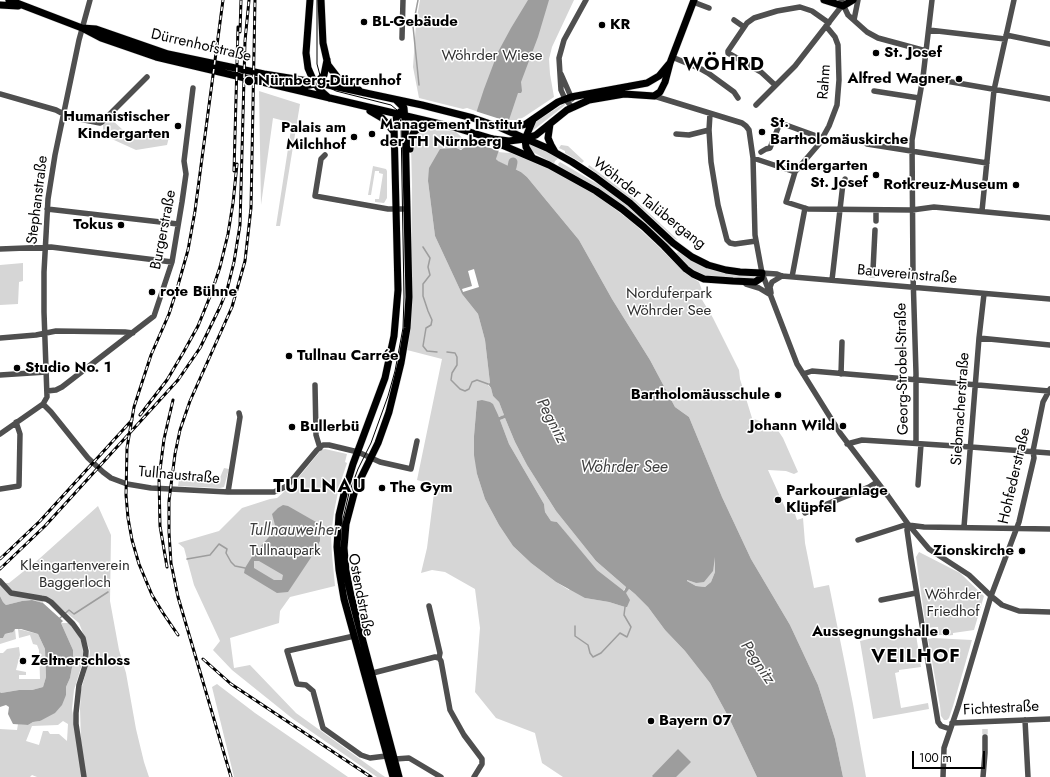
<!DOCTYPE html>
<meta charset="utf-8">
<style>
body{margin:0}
#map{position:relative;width:1050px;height:777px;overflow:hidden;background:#fff;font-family:Jost,sans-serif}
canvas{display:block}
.scale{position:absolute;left:912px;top:751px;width:73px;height:18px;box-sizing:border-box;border:2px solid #000;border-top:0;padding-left:5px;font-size:12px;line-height:14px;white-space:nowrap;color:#000;-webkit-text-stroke:3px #fff;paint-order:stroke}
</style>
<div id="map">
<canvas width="1050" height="777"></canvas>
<div class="scale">100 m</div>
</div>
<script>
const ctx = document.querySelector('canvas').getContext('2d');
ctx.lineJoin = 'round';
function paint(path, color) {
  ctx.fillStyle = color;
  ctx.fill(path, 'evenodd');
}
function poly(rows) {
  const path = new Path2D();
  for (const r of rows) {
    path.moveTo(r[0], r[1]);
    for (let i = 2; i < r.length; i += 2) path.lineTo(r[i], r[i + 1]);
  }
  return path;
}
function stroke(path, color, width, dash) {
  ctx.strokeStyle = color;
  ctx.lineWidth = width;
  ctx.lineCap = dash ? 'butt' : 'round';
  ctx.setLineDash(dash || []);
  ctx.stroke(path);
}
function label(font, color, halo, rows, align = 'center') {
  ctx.font = font + ' Jost,sans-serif';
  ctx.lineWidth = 3;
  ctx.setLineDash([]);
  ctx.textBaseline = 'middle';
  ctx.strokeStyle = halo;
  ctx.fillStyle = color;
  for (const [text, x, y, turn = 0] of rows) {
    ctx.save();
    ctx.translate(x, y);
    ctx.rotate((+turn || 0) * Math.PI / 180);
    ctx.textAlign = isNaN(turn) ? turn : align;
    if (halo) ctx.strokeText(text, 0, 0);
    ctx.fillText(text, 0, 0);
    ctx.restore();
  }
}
paint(poly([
 [420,0,574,0,552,47,549,59,550,74,554,97,524,117,518,120,502,120,467,108,463,109,419,98,413,67,416,23],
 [259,91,300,104,280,226,276,226,292,123,273,118,261,205],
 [565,103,566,103,564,106,531,132,535,122],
 [111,119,124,131,164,132,169,137,167,145,136,150,103,135,103,125],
 [430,127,456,132,467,142,465,147,462,149,460,149,428,181,435,236,462,294,478,314,485,340,490,383,488,385,491,388,493,396,499,402,504,415,500,417,477,401,474,436,477,474,485,499,499,525,513,546,531,563,556,582,569,590,589,562,557,522,551,521,545,512,544,504,509,444,500,420,505,418,515,442,527,465,556,511,596,561,626,587,623,591,585,598,609,602,625,607,625,593,629,589,635,594,648,607,665,630,685,651,710,683,729,718,757,777,563,777,542,763,535,733,496,718,475,692,480,628,475,589,445,572,432,570,421,573,427,548,435,485,417,480,442,359,407,350,411,323,412,185,411,145,416,133],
 [529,143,544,150,559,158,555,161,554,164,533,152,529,147],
 [561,145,568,146,584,161,582,163,565,153,565,151,559,148],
 [511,151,536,161,580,185,603,200,632,222,659,247,678,266,688,275,699,282,704,296,701,298,713,318,739,370,740,379,752,418,748,426,754,419,775,426,783,438,798,472,794,474,786,471,768,470,787,512,795,514,797,520,803,518,805,543,814,588,829,585,853,704,866,777,843,777,835,739,818,685,790,625,751,559,722,497,689,417,675,407,650,360,612,299,579,240,527,177,521,172,497,161,496,158,498,152,509,153],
 [560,162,618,196,673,246,670,247,650,227,614,201,559,166,558,164],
 [589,165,635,200,678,240,675,239,635,202,588,167],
 [373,166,386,169,387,171,387,198,384,203,375,202,375,199,379,199,383,174,379,173,379,171,375,171,371,195,368,195],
 [681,251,687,256,754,275,755,280,703,276,694,272,673,252,676,253],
 [23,263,23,281,19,282,18,304,0,305,0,265],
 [325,449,347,454,345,462,347,463,339,487,334,512,331,535,332,555,335,586,290,597,280,611,279,623,230,638,234,668,250,665,296,713,385,777,377,777,293,719,232,670,213,650,220,641,194,585,184,548,178,543,219,531,242,508,270,499,277,498,294,483,321,450],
 [224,468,229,469,224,487,220,488,178,486,179,480,188,478,219,480],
 [98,506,111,535,110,601,119,650,126,673,136,729,144,762,149,777,86,777,81,742,80,709,81,690,88,665,90,651,79,623,56,604,42,595,43,603,32,600,22,601,6,605,3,602,0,596,0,583,9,583,39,559],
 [919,552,960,573,984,596,974,630,953,633,953,635,943,636,943,635,939,635,938,627,926,628,916,557],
 [715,556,715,572,711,582,705,587,696,586,687,581,687,580,696,583],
 [61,623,70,623,81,639,84,658,74,690,72,709,82,777,37,777,32,775,30,777,0,777,0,729,17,730,18,724,28,725,33,722,40,721,66,695,66,687,70,678,73,662,73,650],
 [63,721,68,724,67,741,59,734,50,734,48,731,43,731,39,745,26,741,32,726,58,725],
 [915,628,921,667,899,670,899,672,895,673,901,708,928,703,929,709,873,719,860,641],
 [15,629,16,639,0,644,0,638,3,638,5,634,10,633],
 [18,629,38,634,45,649,46,677,43,687,32,690,19,690,1,693,0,692,0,653,3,653,7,649,19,647,20,655,16,670,26,672,26,675,19,675,19,679,40,679,39,650,37,645,33,644,30,635,19,638],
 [933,638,972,640,953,706,949,718,947,720,944,720,941,716,940,706,928,639],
 [217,684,255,713,348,777,234,777,212,687]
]), '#d6d6d6');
paint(poly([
 [528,0,549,0,538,37,521,82,522,91,521,93,518,93,496,159,498,161,521,172,527,177,579,240,612,299,650,360,675,407,689,417,722,497,751,559,790,625,818,685,835,739,843,777,757,777,729,718,710,683,685,651,665,630,648,607,635,594,629,589,626,593,630,600,627,607,625,607,609,602,585,598,556,582,531,563,513,546,499,525,485,499,477,474,474,455,474,436,477,401,482,400,490,402,493,404,499,417,504,415,499,402,493,396,491,388,488,384,490,383,485,340,478,314,462,294,435,236,428,181,429,168,440,149,456,148,461,150,465,147,484,89,498,52,511,28],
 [505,418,515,442,527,465,556,511,596,561,626,587,624,591,597,570,557,522,551,521,545,512,544,504,509,444,500,420],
 [715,557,715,572,711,582,705,587,696,586,687,581,687,580,696,583,704,582,713,571],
 [283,505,288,506,316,522,320,533,320,541,312,556,288,592,277,593,244,573,245,568,253,555,276,529,272,514,278,508],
 [254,561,259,561,283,575,282,580,274,580,254,568],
 [0,596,3,602,6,605,22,601,32,600,43,603,63,621,61,623,73,650,73,662,70,678,66,687,66,695,62,705,55,713,40,721,33,722,28,725,13,724,8,714,9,707,6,705,0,707,0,692,1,693,19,690,32,690,43,687,46,677,45,649,38,634,21,629,15,629,13,632,5,634,3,638,0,638],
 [678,749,691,762,676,777,653,777,652,776]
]), '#9d9d9d');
paint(poly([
 [475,111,500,119,510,120,500,151,465,140],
 [474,269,479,287,463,292,462,289,472,286,468,271]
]), '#fff');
stroke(poly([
 [418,0,413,26,419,85],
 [423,247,430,258,428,267,430,275,423,284,423,296,428,311,432,320,431,325,426,328,423,346,427,351,437,352],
 [447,352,455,353,457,357,457,365,452,373,451,380,460,389,465,391,469,389,472,382,477,380,488,384],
 [187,559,210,555,219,544,227,549,226,553,231,562,235,566,245,568],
 [60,618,69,610,74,614,108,592],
 [575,626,575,636,588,645,590,653,593,657,601,653,620,633,627,637,631,627,624,615,625,607]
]), '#9d9d9d', 1.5);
stroke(poly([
 [512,167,513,162]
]), '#9d9d9d', 9);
stroke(poly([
 [872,278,873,270],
 [985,729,985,737]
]), '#d9d9d9', 5.5, [5.5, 3]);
const major = poly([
 [9,0,82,28,101,38,156,57,453,127,493,139,509,141,525,139,536,135,567,110,589,100,624,94,654,96,660,92,665,82,670,63,694,0],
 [310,0,306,53,308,68,314,82,320,90,329,98],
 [321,0,323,43,328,65,338,78,359,90],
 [824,0,843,6,853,0],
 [0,5,18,6],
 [82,28,96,29,168,54,264,74,314,82,422,105,473,118,499,127,547,148,572,162,595,177,630,203,673,243,692,257,708,265,726,270,740,272,762,273,761,278,755,282,733,281,704,279,693,274,686,269,664,246,644,227,622,209,596,191,549,165,502,145,493,139],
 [277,84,304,86,315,84,324,75,327,60],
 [396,100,404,108,405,120,409,297,407,328,401,363,389,412,378,443,355,490,346,524,344,548,346,571,351,596,399,777],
 [370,111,382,118,394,132],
 [550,124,548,138,551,145,555,152],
 [505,127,516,127,526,124,558,102,571,97,647,83,659,76,669,64],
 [410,149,411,138,414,132,419,128,432,124],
 [532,157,526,147,525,139,533,120],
 [393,777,344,599,339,570,337,547,339,515,344,494,353,464,385,378,394,336,398,290,394,125,396,118,400,112]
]);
stroke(major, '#dbdbdb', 8);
stroke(poly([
 [841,0,848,15,867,32,878,38,926,51],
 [693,2,709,8],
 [734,20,744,27],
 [854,20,858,0],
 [826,26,835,37,838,45,839,80,837,105,829,126,819,144,795,172,786,202,808,209,912,210,934,207,1050,218],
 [929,30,1005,39],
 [1006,35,1050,44],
 [402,38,403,0],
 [672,57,701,69,708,73,734,92,738,98],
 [561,74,572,99],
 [923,77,1050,99],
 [775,85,761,72,728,53,728,51,747,23,754,18,777,11,800,7,812,11,829,23],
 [874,91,919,98],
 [0,94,56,110,69,117,100,123,102,122,147,77],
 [654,96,742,123,746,126,749,130,753,158,755,235,762,273,797,364,840,433,888,496,908,524,929,549,969,575,991,596,1002,605,1019,611,1050,612],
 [756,105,795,66,844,3],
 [572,107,565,99,561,90,559,58,564,40,586,0],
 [710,114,709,130,711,162,718,205,727,240,730,243,735,244,756,241],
 [775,121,822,138],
 [676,134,689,135,709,130],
 [867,144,987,163],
 [761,152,766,149,770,148,780,123],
 [325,155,321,159,315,196,388,209,407,209],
 [753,158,795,172],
 [47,209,178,224],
 [982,211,994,90,1014,0],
 [876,221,876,210],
 [0,249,51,247,172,262],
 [873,270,875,230],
 [762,273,777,274,782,276,1050,299],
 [792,277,805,208],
 [832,280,843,183,845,179],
 [746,284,759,288,769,294],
 [771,293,770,287,772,282,782,276],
 [0,338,36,335,56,331,125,332,133,333],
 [979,338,1050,345],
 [803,374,812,371,1049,391],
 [841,374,842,342],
 [0,375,46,372],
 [315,385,316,435,320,448],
 [47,391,56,390,62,387,154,316,172,262,182,202,186,174,184,161,193,88],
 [43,404,51,412,88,458,103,472,111,478,127,484,151,488,228,492,274,492,287,486,317,450,323,445,329,445,358,452,380,462,411,469,417,441],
 [0,434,43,404,47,397,44,312,44,272,48,199,55,155,79,40,90,0],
 [916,443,916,373,913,275,912,140,923,77,932,0],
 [847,444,862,440,971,447,1050,453],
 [918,485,921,444],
 [0,489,19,486,20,434,16,422],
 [228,492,240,417,239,413],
 [805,513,869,487,877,482],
 [908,524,907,530,911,558,938,722,941,726,950,729],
 [908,525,924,527,1050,529],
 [964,527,979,338,984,294],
 [858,540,908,524],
 [0,581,11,593,46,599,51,602,73,624,83,638,86,651,85,666,79,685,76,713,76,724,84,777],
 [881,600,916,593],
 [429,606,440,653,439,658],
 [354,636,287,651,297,684,306,685,313,691,323,728,361,755,370,758,386,756],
 [369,674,435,657,439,658,441,661,450,710,464,735,482,759,482,764,474,777],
 [1025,720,1028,777],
 [952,723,1050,719],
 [395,759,409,758,441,777],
 [943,777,944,748,958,707,991,596,1019,522,1034,458,1033,451,1043,402,1050,389],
 [983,777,985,753,985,737]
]), '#4f4f4f', 5.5);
stroke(major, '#000', 7);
stroke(poly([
 [317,0,317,64,321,79,328,87,336,91,391,105,397,110,401,122,404,297,403,328,395,371,388,396,371,443,358,469,349,493,343,519,342,534,342,551,345,583,396,777]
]), '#000', 1);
const rail = poly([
 [240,32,241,0],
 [234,171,238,27],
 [140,415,167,380,183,353,198,326,211,294,220,267,228,234,233,203,237,164],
 [0,559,40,521,132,420],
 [167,567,160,526,159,478,164,439,173,400],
 [0,569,45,526,178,380,200,348,220,307,227,290,234,262,240,225,245,41,249,0],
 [178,635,163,613,152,595,139,564,132,540,128,518,126,495,127,448,134,407,151,355,169,314,177,289,188,250,195,211,223,0],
 [203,659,231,684,371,777],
 [231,777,178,597,171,563,169,532,169,501,175,454,180,430,190,401,232,307,245,261,251,208,255,0]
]);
stroke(rail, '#000', 3);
stroke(rail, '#fff', 1.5, [4.5]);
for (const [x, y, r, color] of [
 [364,22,4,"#000"],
 [602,25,4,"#000"],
 [876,53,4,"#000"],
 [959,79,4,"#000"],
 [249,81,5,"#000"],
 [178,126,4,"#000"],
 [762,132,4,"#000"],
 [372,134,4,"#000"],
 [354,137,4,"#000"],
 [876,175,4,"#000"],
 [1016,185,4,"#000"],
 [121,225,4,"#000"],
 [152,292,4,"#000"],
 [289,356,4,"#000"],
 [17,368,4,"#000"],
 [778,395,4,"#000"],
 [843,426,4,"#000"],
 [292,427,4,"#000"],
 [382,488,4,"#000"],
 [778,500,4,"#000"],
 [1022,551,4,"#000"],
 [946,632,4,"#000"],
 [23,661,4,"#000"],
 [651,721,4,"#000"]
]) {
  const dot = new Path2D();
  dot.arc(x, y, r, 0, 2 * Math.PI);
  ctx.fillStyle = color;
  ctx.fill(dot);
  stroke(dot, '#fff', 1.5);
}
label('bold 15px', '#000', '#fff', [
 ["BL-Gebäude",372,22],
 ["KR",610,25],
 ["St. Josef",884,53],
 ["Alfred Wagner",951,79,"right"],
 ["Nürnberg-Dürrenhof",258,81],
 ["Humanistischer",170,117,"right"],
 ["Kindergarten",170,134,"right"],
 ["St.",770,123],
 ["Bartholomäuskirche",770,140],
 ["Management Institut",380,125],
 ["der TH Nürnberg",380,142],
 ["Palais am",346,128,"right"],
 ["Milchhof",346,145,"right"],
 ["Kindergarten",868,166,"right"],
 ["St. Josef",868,183,"right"],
 ["Rotkreuz-Museum",1008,185,"right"],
 ["Tokus",113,225,"right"],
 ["rote Bühne",160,292],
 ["Tullnau Carrée",297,356],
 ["Studio No. 1",25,368],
 ["Bartholomäusschule",770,395,"right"],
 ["Johann Wild",835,426,"right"],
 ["Bullerbü",300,427],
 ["The Gym",390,488],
 ["Parkouranlage",786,491],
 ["Klüpfel",786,508],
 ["Zionskirche",1014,551,"right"],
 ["Aussegnungshalle",938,632,"right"],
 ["Zeltnerschloss",31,661],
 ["Bayern 07",659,721]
], 'left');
label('15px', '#000', '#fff', [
 ["Dürrenhofstraße",201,46,13],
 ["Rahm",825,82,-86],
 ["Stephanstraße",38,200,-83],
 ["Wöhrder Talübergang",649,204,38],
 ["Burgerstraße",164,230,-79],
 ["Bauvereinstraße",907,275,5],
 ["Georg-Strobel-Straße",903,369,-91],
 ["Siebmacherstraße",961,409,-86],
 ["Tullnaustraße",179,476,5],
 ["Hohfederstraße",1015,476,-77],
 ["Ostendstraße",360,595,79],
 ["Fichtestraße",1001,709,-3]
]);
label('15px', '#2d2d2d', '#fff', [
 ["Wöhrder Wiese",492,56],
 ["Norduferpark",669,294],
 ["Wöhrder See",669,311],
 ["Tullnaupark",285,551],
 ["Kleingartenverein",75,566],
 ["Baggerloch",75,583],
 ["Wöhrder",953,595],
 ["Friedhof",953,612]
]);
label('italic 16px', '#3e3e3e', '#fff', [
 ["Pegnitz",551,421,63],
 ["Wöhrder See",624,468],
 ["Tullnauweiher",294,531],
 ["Pegnitz",757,663,56]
]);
ctx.letterSpacing = '1px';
label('bold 19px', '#000', '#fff', [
 ["WÖHRD",724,65],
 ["TULLNAU",320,487],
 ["VEILHOF",916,657]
]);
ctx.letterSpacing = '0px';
</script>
